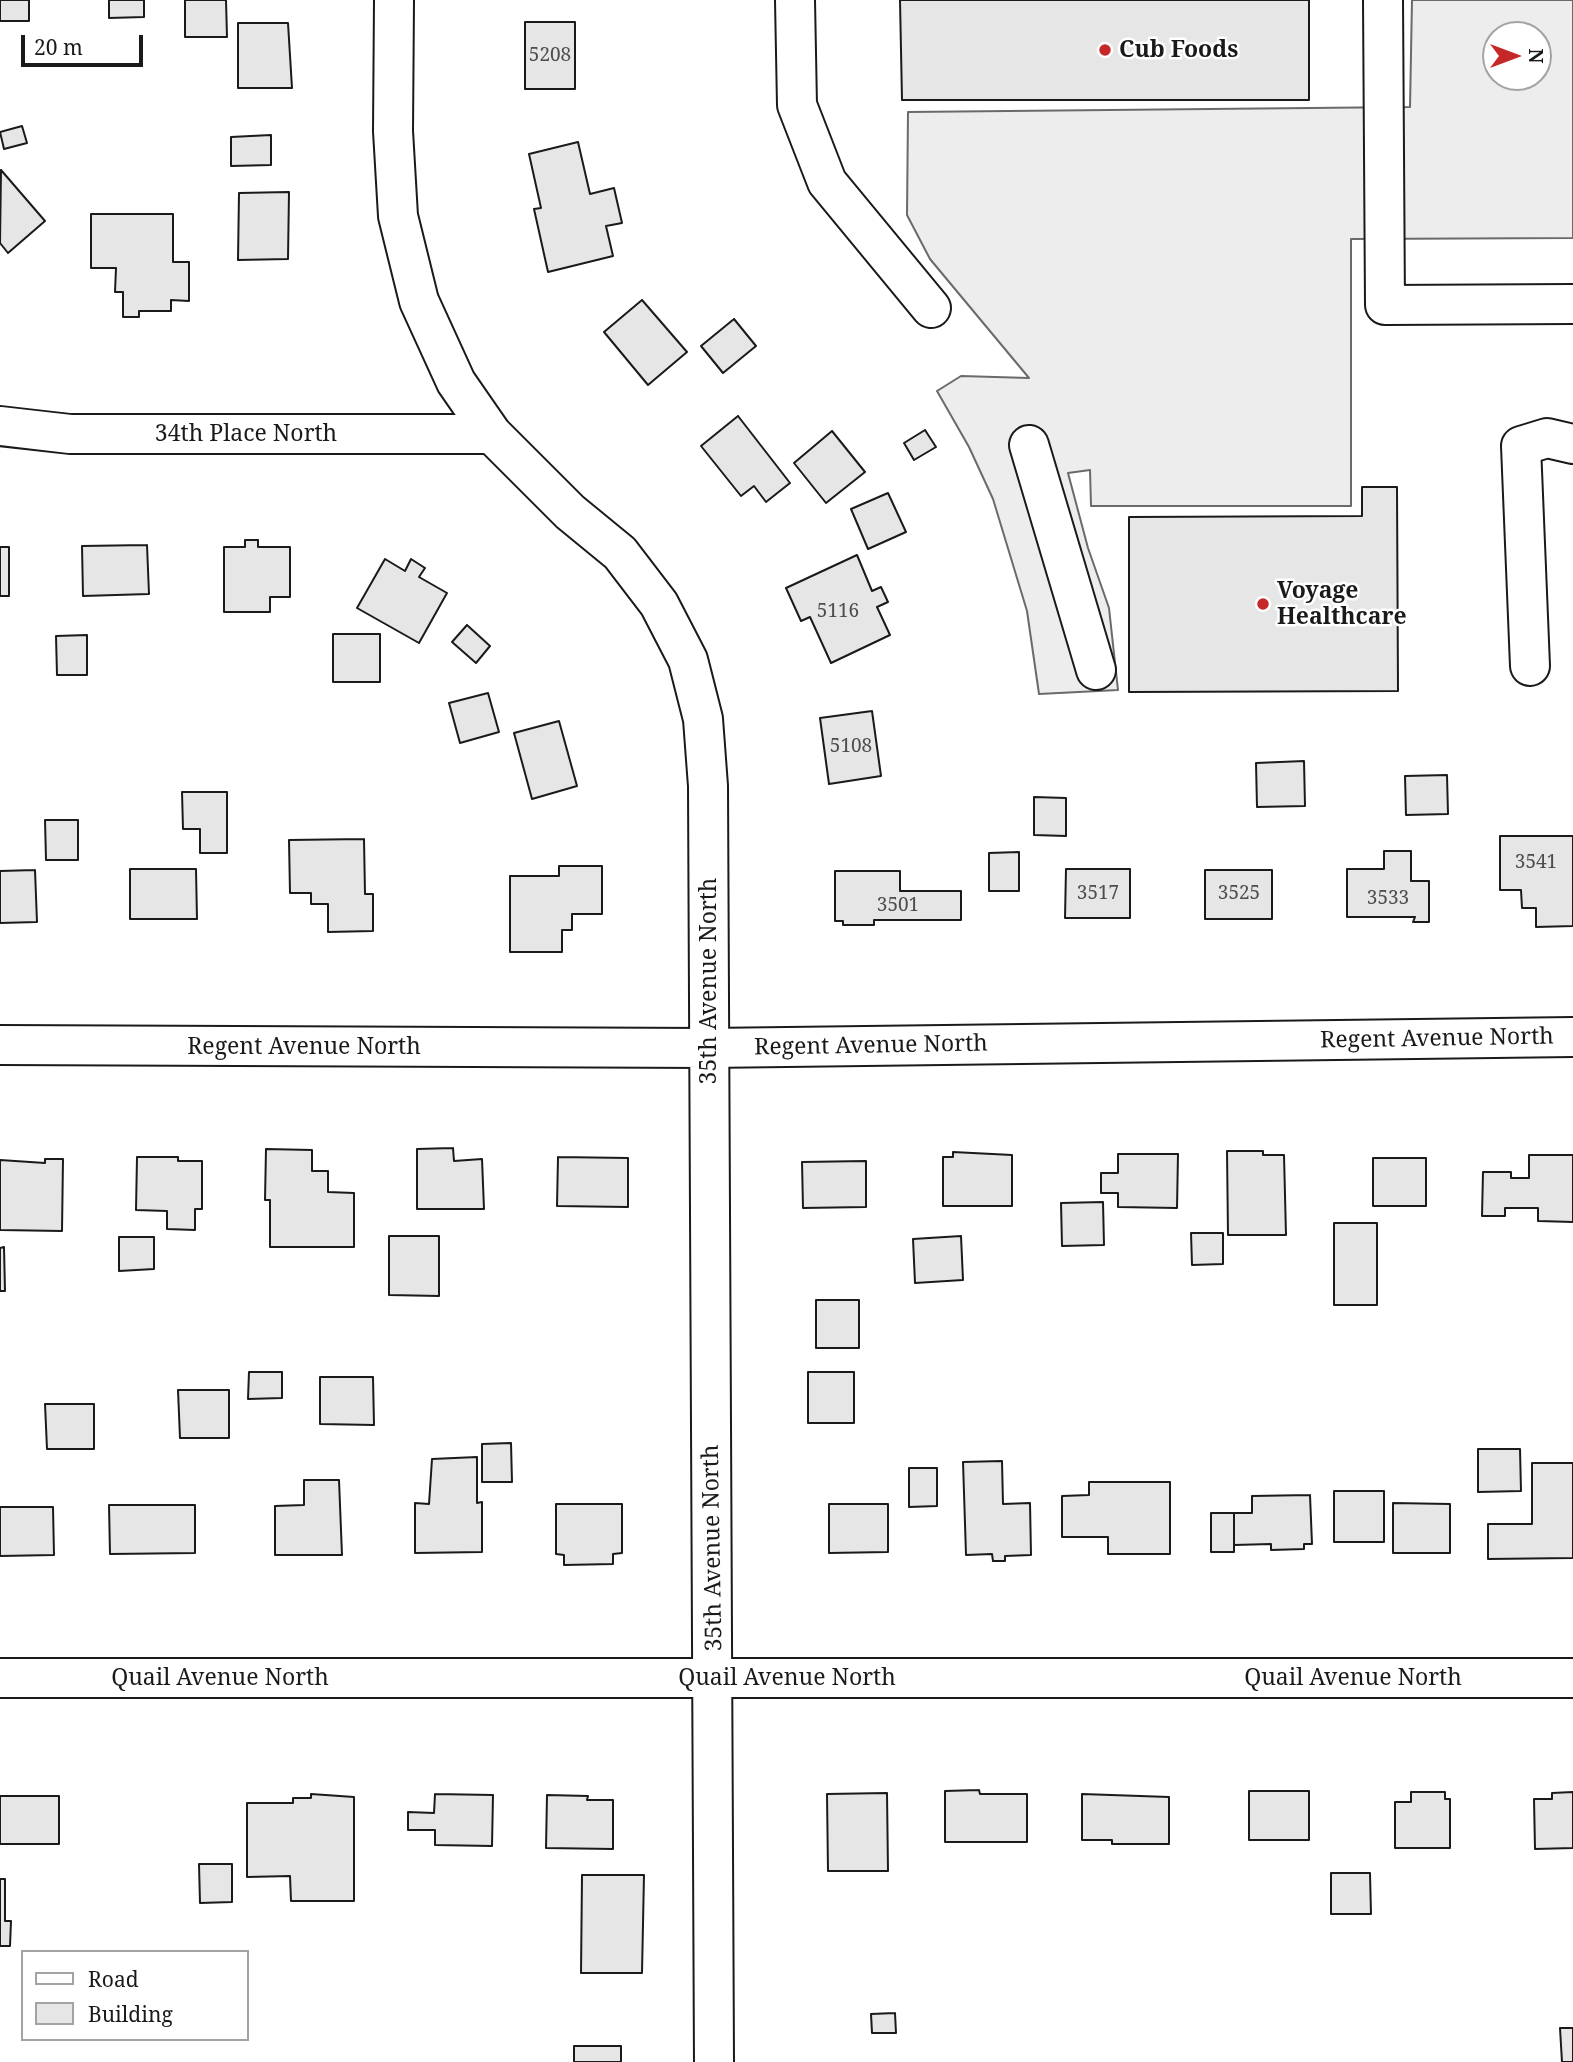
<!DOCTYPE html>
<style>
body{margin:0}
#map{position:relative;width:1573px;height:2062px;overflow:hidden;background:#fff;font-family:"Noto Serif",serif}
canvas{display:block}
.legend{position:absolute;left:21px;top:1950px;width:228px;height:91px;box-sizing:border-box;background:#fff;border:2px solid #a3a3a3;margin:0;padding:9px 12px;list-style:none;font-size:21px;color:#1a1a1a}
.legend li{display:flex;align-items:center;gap:14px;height:35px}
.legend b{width:35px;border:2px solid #a3a3a3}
.north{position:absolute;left:1482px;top:21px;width:70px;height:70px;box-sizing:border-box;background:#fff;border:2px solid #a3a3a3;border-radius:50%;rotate:90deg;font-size:19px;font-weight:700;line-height:28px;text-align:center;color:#1a1a1a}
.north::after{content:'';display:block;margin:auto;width:24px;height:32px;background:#c62828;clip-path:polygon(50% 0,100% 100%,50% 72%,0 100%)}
.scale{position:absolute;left:21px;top:35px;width:122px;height:32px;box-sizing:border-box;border:4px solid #1a1a1a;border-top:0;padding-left:9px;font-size:21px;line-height:24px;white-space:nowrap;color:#1a1a1a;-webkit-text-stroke:5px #fff;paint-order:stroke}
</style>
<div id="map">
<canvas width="1573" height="2062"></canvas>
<ul class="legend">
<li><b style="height:9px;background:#fff"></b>Road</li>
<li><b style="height:19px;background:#e6e6e6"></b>Building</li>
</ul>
<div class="north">N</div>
<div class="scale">20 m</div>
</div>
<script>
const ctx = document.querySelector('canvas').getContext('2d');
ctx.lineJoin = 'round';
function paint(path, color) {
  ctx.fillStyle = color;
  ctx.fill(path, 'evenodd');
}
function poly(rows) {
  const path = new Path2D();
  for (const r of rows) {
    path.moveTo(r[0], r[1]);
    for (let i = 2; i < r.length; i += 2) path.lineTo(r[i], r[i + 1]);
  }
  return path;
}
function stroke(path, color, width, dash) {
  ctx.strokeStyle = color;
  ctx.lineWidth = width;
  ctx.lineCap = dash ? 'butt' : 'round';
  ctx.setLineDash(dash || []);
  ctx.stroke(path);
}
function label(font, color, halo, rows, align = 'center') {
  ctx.font = font + ' "Noto Serif",serif';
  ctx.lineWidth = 5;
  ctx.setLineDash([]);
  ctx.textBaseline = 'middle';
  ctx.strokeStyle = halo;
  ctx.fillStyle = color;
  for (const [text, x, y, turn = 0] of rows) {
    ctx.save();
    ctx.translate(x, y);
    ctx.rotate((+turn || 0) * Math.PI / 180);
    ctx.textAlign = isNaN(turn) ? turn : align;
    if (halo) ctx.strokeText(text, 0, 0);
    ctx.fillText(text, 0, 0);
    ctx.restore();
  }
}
const parking = poly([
 [1412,0,1573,0,1573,238,1351,239,1351,506,1091,506,1090,470,1068,473,1088,548,1109,608,1118,690,1039,694,1027,611,993,499,969,447,937,391,961,376,1029,378,930,259,907,215,908,112,1410,107,1412,0],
 [1496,35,1538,35,1538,77,1496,77,1496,35]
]);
paint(parking, '#ededed');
stroke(parking, '#6a6a6a', 2);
const building = poly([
 [0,0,29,0,29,21,0,21,0,0],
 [109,0,144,0,144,17,109,18,109,0],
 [185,0,226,0,227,37,185,37,185,0],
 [900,0,1309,0,1309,100,902,100,900,0],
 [525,22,575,22,575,89,525,89,525,22],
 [238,23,288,23,292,88,238,88,238,23],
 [22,126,27,143,4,149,0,132,22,126],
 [271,135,271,165,231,166,231,137,271,135],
 [578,142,590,194,614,188,622,223,606,226,613,256,548,272,534,209,541,208,529,154,578,142],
 [1,170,45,221,8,253,0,243,1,170],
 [289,192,288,259,238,260,239,193,289,192],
 [91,214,173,214,173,262,189,262,189,301,171,300,171,311,139,311,139,317,123,317,123,292,115,292,116,268,91,268,91,214],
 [642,300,687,352,648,385,604,332,642,300],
 [734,319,756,346,723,373,701,346,734,319],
 [738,416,790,483,766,502,754,486,741,496,701,446,738,416],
 [925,430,936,447,914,460,904,443,925,430],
 [832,431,865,472,826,503,794,463,832,431],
 [1362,487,1397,487,1398,691,1129,692,1129,517,1362,516,1362,487],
 [888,493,906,532,868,549,851,509,888,493],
 [245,540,258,540,258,547,290,547,290,597,270,597,270,612,224,612,224,547,245,547,245,540],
 [147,545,149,594,83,596,82,546,147,545],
 [0,547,9,547,9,596,0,596,0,547],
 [857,555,872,591,881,587,888,602,877,607,890,635,831,663,810,617,801,621,786,588,857,555],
 [385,559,405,571,411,559,425,568,419,577,447,593,419,643,357,608,385,559],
 [467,625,490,646,476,663,452,642,467,625],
 [333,634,380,634,380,682,333,682,333,634],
 [87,635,87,675,57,675,56,636,87,635],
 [488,693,499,732,460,743,449,703,488,693],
 [872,711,881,776,829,784,820,718,872,711],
 [559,721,577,786,532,799,514,733,559,721],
 [1304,761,1305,806,1257,807,1256,763,1304,761],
 [1447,775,1448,814,1406,815,1405,776,1447,775],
 [182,792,227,792,227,853,200,853,200,829,183,829,182,792],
 [1034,797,1066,798,1066,836,1034,835,1034,797],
 [45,820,78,820,78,860,46,860,45,820],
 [1500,836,1573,836,1573,926,1536,927,1536,908,1522,908,1521,890,1500,890,1500,836],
 [364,839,365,894,373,894,373,931,328,932,328,904,311,904,311,893,290,893,289,840,364,839],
 [1384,851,1411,851,1411,881,1429,881,1429,922,1413,922,1415,917,1347,917,1347,869,1384,869,1384,851],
 [1019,852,1019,891,989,891,989,853,1019,852],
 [559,866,602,866,602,914,572,914,572,930,562,930,562,952,510,952,510,876,559,876,559,866],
 [130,869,196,869,197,919,130,919,130,869],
 [1066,869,1130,869,1130,918,1065,918,1066,869],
 [35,870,37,922,0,923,0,871,35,870],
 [1205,870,1272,870,1272,919,1205,919,1205,870],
 [835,871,900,871,900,891,961,891,961,920,874,920,874,925,843,925,843,921,835,921,835,871],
 [453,1148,454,1161,482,1159,484,1209,417,1209,417,1149,453,1148],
 [266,1149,312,1150,312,1171,328,1171,328,1192,354,1193,354,1247,270,1247,270,1200,265,1200,266,1149],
 [1227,1151,1263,1151,1263,1155,1284,1155,1286,1235,1228,1235,1227,1151],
 [953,1152,1012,1155,1012,1206,943,1206,943,1157,953,1157,953,1152],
 [1118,1154,1178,1154,1177,1208,1118,1207,1118,1193,1101,1193,1101,1173,1118,1173,1118,1154],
 [1529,1155,1573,1155,1573,1222,1538,1221,1538,1208,1505,1208,1505,1216,1482,1216,1483,1172,1511,1172,1511,1178,1529,1178,1529,1155],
 [137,1157,178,1157,178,1161,202,1161,202,1209,195,1209,195,1230,167,1229,167,1211,136,1210,137,1157],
 [558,1157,628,1158,628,1207,557,1206,558,1157],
 [1373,1158,1426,1158,1426,1206,1373,1206,1373,1158],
 [45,1159,63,1159,62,1231,0,1230,0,1160,45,1163,45,1159],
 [866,1161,866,1207,803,1208,802,1162,866,1161],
 [1103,1202,1104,1245,1062,1246,1061,1203,1103,1202],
 [1334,1223,1377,1223,1377,1305,1334,1305,1334,1223],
 [1191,1233,1223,1233,1223,1264,1192,1265,1191,1233],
 [389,1236,439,1236,439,1296,389,1295,389,1236],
 [961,1236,963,1280,915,1283,913,1239,961,1236],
 [119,1237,154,1237,154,1269,119,1271,119,1237],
 [4,1247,5,1291,0,1291,0,1248,4,1247],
 [816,1300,859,1300,859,1348,816,1348,816,1300],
 [249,1372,282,1372,282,1398,248,1399,249,1372],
 [808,1372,854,1372,854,1423,808,1423,808,1372],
 [320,1377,373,1377,374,1425,320,1424,320,1377],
 [178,1390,229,1390,229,1438,180,1438,178,1390],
 [45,1404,94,1404,94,1449,47,1449,45,1404],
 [511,1443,512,1482,482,1482,482,1444,511,1443],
 [1478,1449,1520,1449,1521,1491,1478,1492,1478,1449],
 [477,1457,477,1503,482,1502,482,1552,415,1553,415,1503,429,1504,432,1459,477,1457],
 [1002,1461,1003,1504,1030,1503,1031,1555,1005,1556,1005,1561,993,1561,992,1554,966,1555,963,1462,1002,1461],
 [1532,1463,1573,1463,1573,1558,1488,1559,1488,1524,1532,1524,1532,1463],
 [909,1468,937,1468,937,1506,909,1507,909,1468],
 [304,1480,339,1480,342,1555,275,1555,275,1506,304,1505,304,1480],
 [1089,1482,1170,1482,1170,1554,1108,1554,1108,1537,1062,1537,1062,1496,1089,1495,1089,1482],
 [1334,1491,1384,1491,1384,1542,1334,1542,1334,1491],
 [1310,1495,1312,1544,1304,1544,1304,1549,1271,1550,1271,1544,1234,1545,1234,1513,1252,1513,1252,1496,1310,1495],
 [1393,1503,1450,1504,1450,1553,1393,1553,1393,1503],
 [556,1504,622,1504,622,1553,613,1554,613,1564,564,1565,564,1555,556,1554,556,1504],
 [829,1504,888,1504,888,1552,829,1553,829,1504],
 [109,1505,195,1505,195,1553,110,1554,109,1505],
 [0,1507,53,1507,54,1555,0,1556,0,1507],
 [1211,1513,1234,1513,1234,1552,1211,1552,1211,1513],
 [979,1790,980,1794,1027,1794,1027,1842,945,1842,945,1791,979,1790],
 [1249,1791,1309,1791,1309,1840,1249,1840,1249,1791],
 [1411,1792,1445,1792,1445,1799,1450,1799,1450,1848,1395,1848,1395,1802,1411,1802,1411,1792],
 [1573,1792,1573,1848,1535,1849,1534,1799,1552,1799,1552,1793,1573,1792],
 [887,1793,888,1871,828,1871,827,1794,887,1793],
 [311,1794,354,1797,354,1901,291,1901,290,1876,247,1877,247,1803,293,1803,293,1798,311,1798,311,1794],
 [435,1794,493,1795,492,1846,435,1845,435,1830,408,1830,408,1812,434,1813,435,1794],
 [1082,1794,1169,1797,1169,1844,1112,1844,1112,1840,1082,1840,1082,1794],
 [547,1795,588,1796,587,1800,613,1800,613,1849,546,1848,547,1795],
 [0,1796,59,1796,59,1844,0,1844,0,1796],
 [199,1864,232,1864,232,1902,200,1903,199,1864],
 [1331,1873,1370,1873,1371,1914,1331,1914,1331,1873],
 [582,1875,644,1875,642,1973,581,1973,582,1875],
 [0,1879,5,1879,5,1921,11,1921,10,1946,0,1946,0,1879],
 [895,2013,896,2033,872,2033,871,2014,895,2013],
 [1560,2028,1573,2028,1573,2062,1562,2062,1560,2028],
 [574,2046,621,2046,621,2062,574,2062,574,2046]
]);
paint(building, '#e6e6e6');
stroke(building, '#1a1a1a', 2);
const minor = poly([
 [394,0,393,131,398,216,419,301,456,382,492,434,570,512,620,553,659,604,688,660,703,719,708,786,714,2062],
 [795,0,797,105,827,182,931,308],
 [1383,0,1385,305,1573,304],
 [0,426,70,434,492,434],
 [1029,445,1096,670],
 [1530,666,1521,446,1547,438,1573,444],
 [0,1045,708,1048,1573,1037],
 [0,1678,1573,1678]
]);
stroke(minor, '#1a1a1a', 42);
stroke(minor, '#fff', 38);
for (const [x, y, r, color] of [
 [1105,50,7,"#c62828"],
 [1263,604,7,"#c62828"]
]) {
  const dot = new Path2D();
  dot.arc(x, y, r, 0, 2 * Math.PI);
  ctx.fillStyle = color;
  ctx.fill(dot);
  stroke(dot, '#fff', 2.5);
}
label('19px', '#4d4d4d', null, [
 ["5208",550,56],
 ["5116",838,612],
 ["5108",851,747],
 ["3541",1536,863],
 ["3517",1098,894],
 ["3525",1239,894],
 ["3533",1388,899],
 ["3501",898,906]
]);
label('bold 23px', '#1a1a1a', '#fff', [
 ["Cub Foods",1119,50],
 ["Voyage",1277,591],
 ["Healthcare",1277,617]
], 'left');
label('23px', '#1a1a1a', '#fff', [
 ["34th Place North",246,434],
 ["35th Avenue North",709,981,-90],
 ["Regent Avenue North",1437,1039,-1],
 ["Regent Avenue North",871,1046,-1],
 ["Regent Avenue North",304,1047],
 ["35th Avenue North",713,1548,-91],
 ["Quail Avenue North",220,1678],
 ["Quail Avenue North",787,1678],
 ["Quail Avenue North",1353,1678]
]);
</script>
